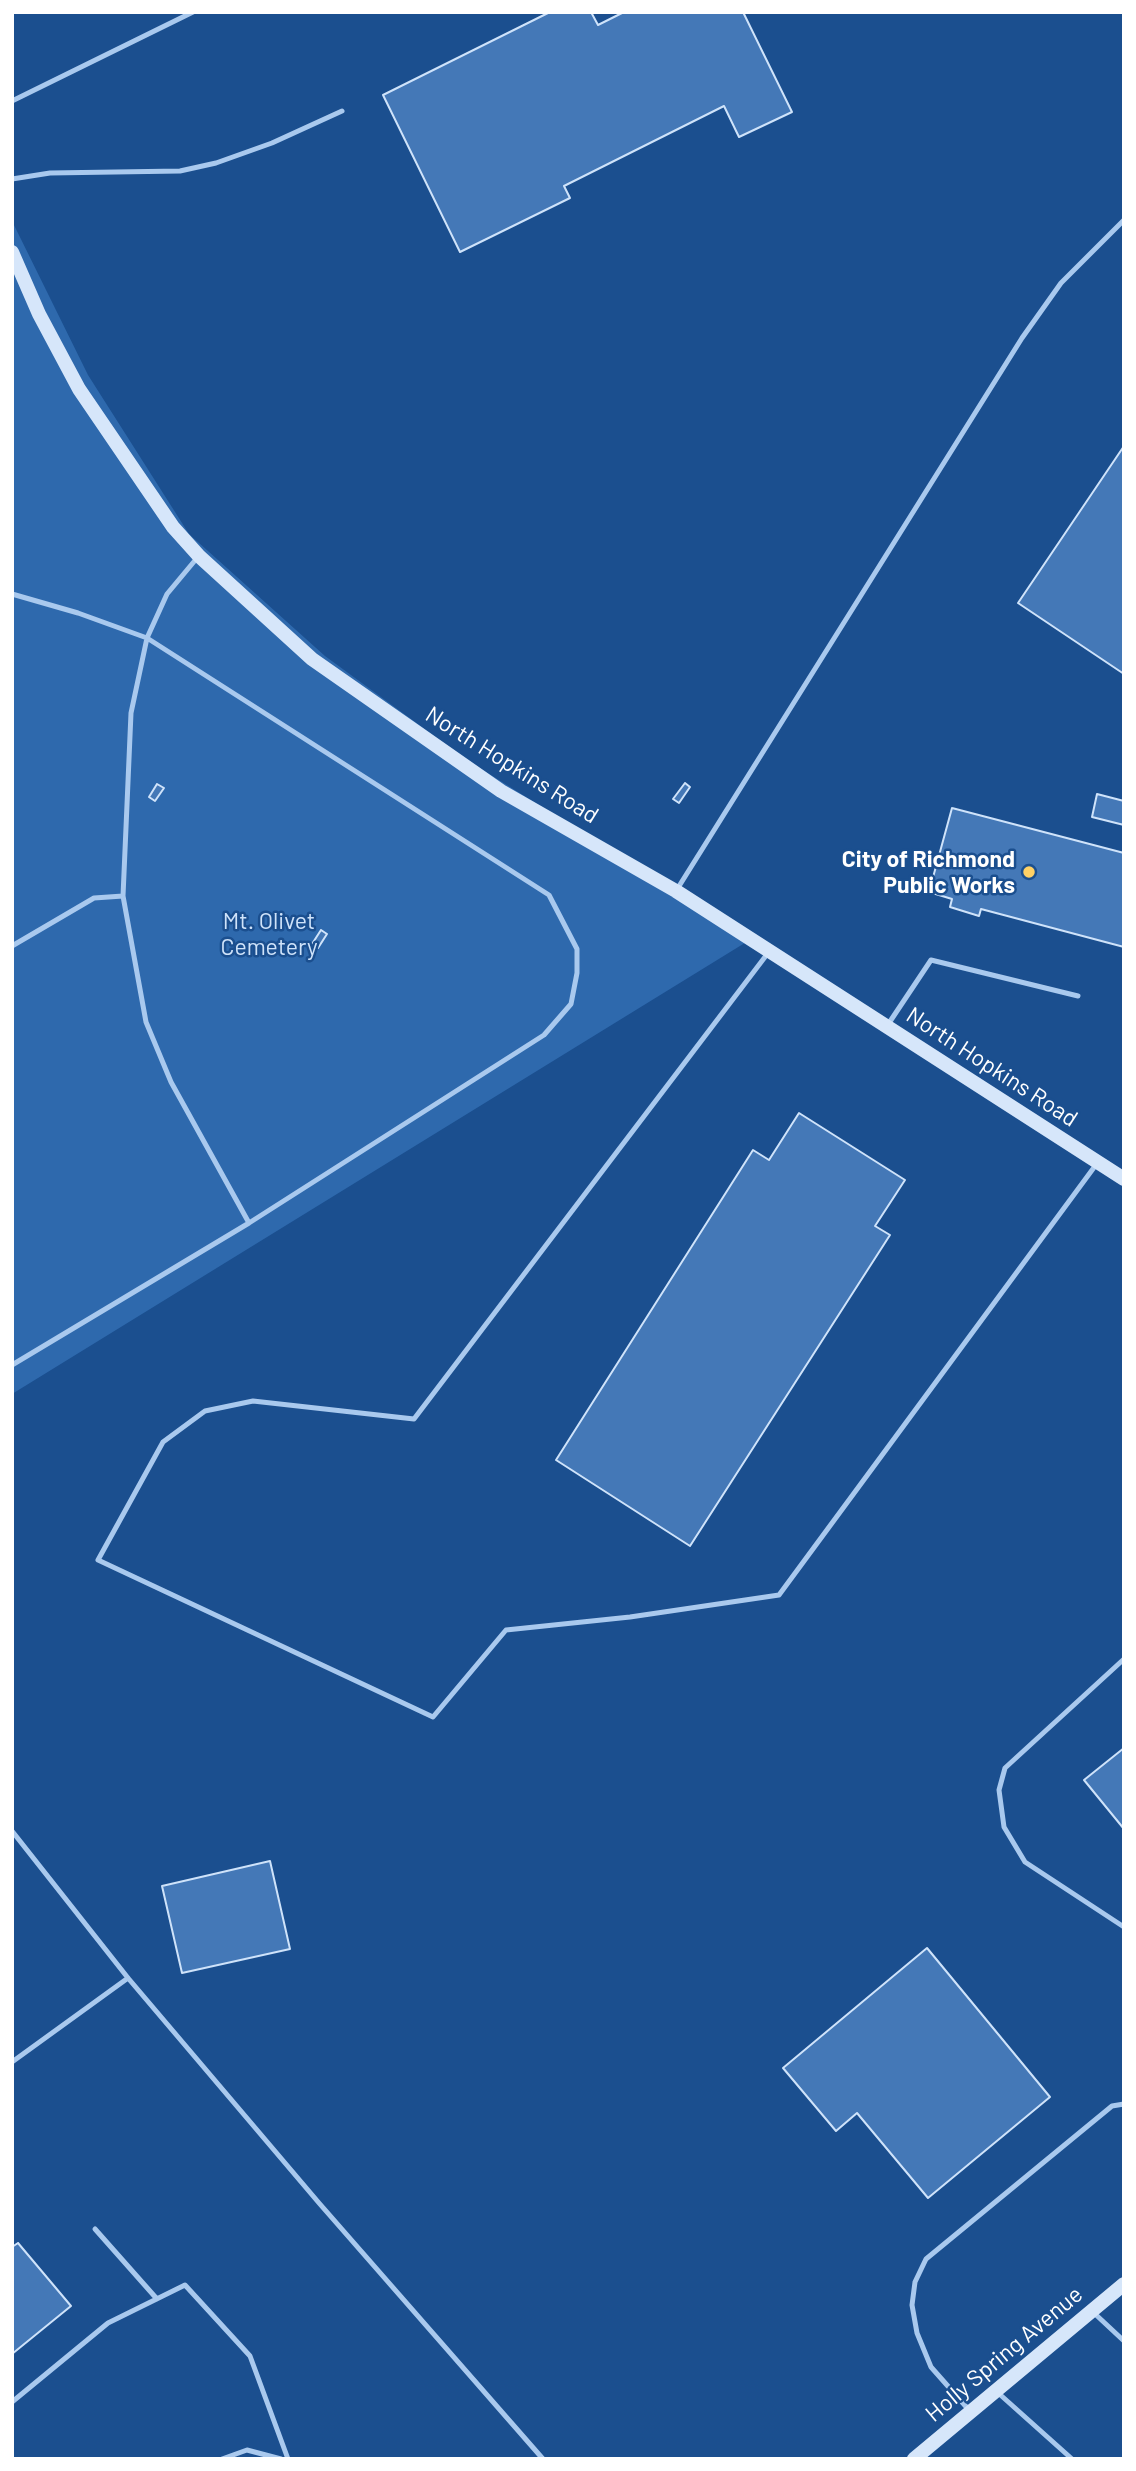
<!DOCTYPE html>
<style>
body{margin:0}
#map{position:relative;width:1136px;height:2471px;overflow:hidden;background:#1b4f8f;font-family:Barlow,sans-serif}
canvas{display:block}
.frame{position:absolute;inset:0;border:14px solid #fff;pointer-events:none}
</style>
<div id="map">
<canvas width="1136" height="2471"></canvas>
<div class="frame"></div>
</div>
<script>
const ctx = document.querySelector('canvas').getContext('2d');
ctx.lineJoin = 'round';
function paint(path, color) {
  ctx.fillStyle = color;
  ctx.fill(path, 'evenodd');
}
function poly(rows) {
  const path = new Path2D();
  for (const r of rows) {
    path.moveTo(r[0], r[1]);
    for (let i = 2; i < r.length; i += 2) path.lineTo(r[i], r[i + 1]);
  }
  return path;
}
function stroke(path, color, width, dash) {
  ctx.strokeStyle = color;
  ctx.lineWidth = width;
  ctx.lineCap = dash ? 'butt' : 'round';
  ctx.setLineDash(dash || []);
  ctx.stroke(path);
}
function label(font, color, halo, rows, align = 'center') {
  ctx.font = font + ' Barlow,sans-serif';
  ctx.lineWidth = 5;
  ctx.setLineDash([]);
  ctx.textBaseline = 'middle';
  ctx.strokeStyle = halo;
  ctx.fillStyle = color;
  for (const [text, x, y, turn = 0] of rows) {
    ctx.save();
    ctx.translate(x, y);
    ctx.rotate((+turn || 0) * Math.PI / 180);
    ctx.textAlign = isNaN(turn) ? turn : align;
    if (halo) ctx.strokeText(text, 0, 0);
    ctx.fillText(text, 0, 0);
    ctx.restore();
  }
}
paint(poly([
 [12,221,88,375,189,534,325,656,467,760,676,891,748,941,12,1394]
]), '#2e69ad');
const building = poly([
 [550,12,591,12,598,25,624,12,743,12,792,112,739,137,724,106,564,186,570,198,460,252,383,95,550,12],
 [1124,446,1124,674,1018,603,1124,446],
 [685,783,690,787,679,803,673,799,685,783],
 [157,784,164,788,155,801,149,797,157,784],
 [1097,794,1124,801,1124,825,1092,817,1097,794],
 [952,808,1124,853,1124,947,981,909,979,916,950,907,952,899,929,892,952,808],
 [321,930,327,934,318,948,312,944,321,930],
 [799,1113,905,1180,875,1226,890,1235,690,1546,556,1460,753,1150,769,1160,799,1113],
 [1124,1748,1124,1829,1084,1780,1124,1748],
 [270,1861,290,1949,182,1973,162,1886,270,1861],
 [927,1948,1050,2097,928,2198,857,2113,836,2131,783,2068,927,1948],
 [18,2243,71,2306,12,2354,12,2247,18,2243]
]);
paint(building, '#4478b7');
stroke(building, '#cfe3fa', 2);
stroke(poly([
 [12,101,193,12],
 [12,179,50,173,180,171,216,163,272,143,342,111],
 [197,558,167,594,147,638,131,713,123,896,146,1022,171,1082,249,1223],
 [12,594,78,613,147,638,549,895,577,949,577,973,571,1004,544,1035,249,1223,12,1365],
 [676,891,1022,338,1061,283,1124,220],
 [12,946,94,898,123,896],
 [768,953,414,1419,253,1401,205,1411,163,1442,98,1560,433,1717,506,1630,630,1617,779,1595,1098,1162],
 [887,1026,931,960,1078,996],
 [1124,1659,1005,1768,999,1790,1004,1827,1025,1862,1124,1927],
 [12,1831,128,1978,319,2203,543,2459],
 [12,2062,128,1978],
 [95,2229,157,2299],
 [1094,2313,1124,2341],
 [996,2391,1072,2459],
 [12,2402,108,2323,185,2285,250,2356,288,2459],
 [969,2410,931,2367,917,2333,912,2305,915,2282,926,2259,1112,2106,1124,2104],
 [222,2459,247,2450,281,2459]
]), '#a9c9ee', 5);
stroke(poly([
 [12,252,39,314,79,389,173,527,199,556,312,659,501,791,676,891,1124,1179],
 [914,2459,1124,2284]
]), '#d6e6fa', 14);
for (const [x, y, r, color] of [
 [1029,872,7,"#ffd166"]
]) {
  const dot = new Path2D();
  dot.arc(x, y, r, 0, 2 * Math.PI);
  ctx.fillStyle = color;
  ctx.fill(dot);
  stroke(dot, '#1b4f8f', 2.5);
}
label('23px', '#fff', '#1b4f8f', [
 ["North Hopkins Road",512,765,32],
 ["North Hopkins Road",992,1067,33],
 ["Holly Spring Avenue",1004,2354,-40]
]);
label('bold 23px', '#fff', '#1b4f8f', [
 ["City of Richmond",1015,859],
 ["Public Works",1015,885]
], 'right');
label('23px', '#cfe3fa', '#1b4f8f', [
 ["Mt. Olivet",269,921],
 ["Cemetery",269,947]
]);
</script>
